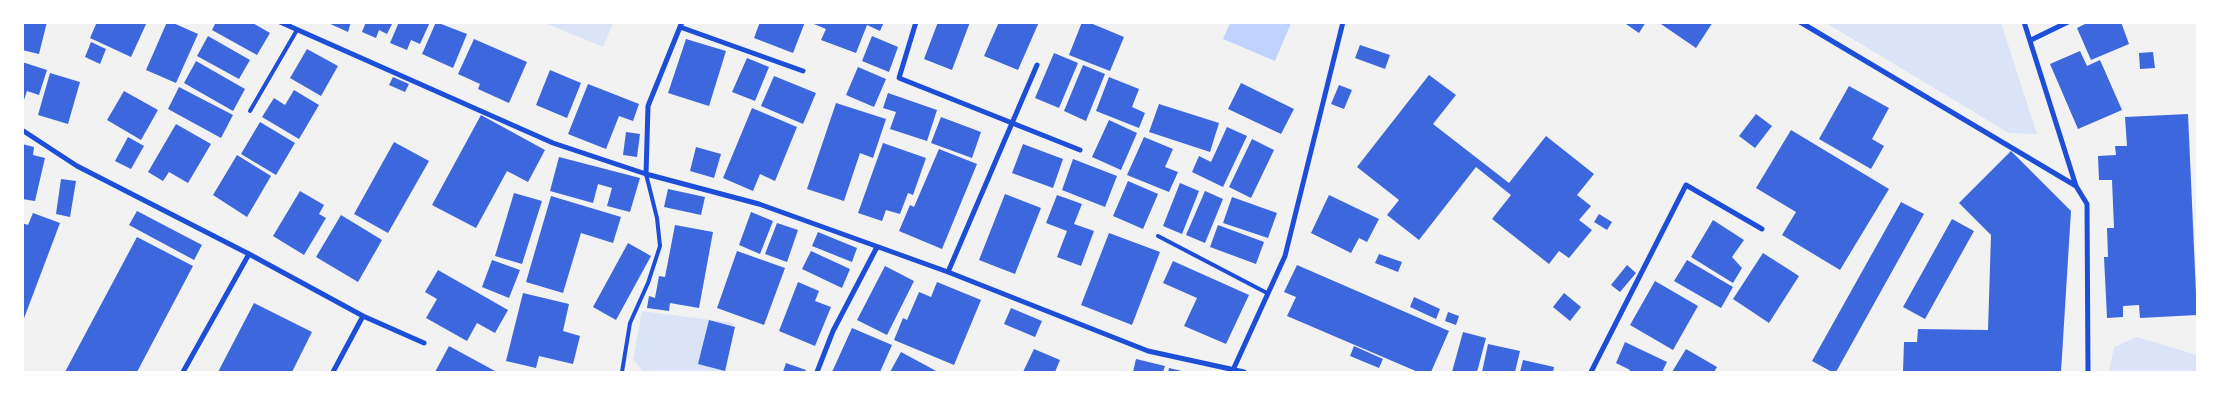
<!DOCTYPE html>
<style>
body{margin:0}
#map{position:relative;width:2220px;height:395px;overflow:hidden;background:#f2f2f2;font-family:"Public Sans",sans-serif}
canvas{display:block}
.frame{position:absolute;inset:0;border:24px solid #fff;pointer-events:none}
</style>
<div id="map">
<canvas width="2220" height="395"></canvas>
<div class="frame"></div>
</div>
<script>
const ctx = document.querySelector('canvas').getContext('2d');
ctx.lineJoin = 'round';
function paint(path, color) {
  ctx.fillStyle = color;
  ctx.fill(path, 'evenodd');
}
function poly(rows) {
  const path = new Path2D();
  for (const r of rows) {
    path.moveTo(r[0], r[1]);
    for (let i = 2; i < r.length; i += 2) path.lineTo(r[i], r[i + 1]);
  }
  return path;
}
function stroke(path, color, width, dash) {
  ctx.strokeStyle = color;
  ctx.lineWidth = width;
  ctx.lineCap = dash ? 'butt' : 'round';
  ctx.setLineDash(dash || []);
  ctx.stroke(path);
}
paint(poly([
 [545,23,613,23,603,47],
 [1826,23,2001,23,2037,134,2009,133],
 [642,311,734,323,726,372,643,372,633,359],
 [2137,337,2197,355,2197,372,2109,372,2114,347]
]), '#dbe4f7');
paint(poly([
 [1230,23,1230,22,1291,23,1275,61,1223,39]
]), '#bfd3fe');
paint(poly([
 [22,22,47,22,39,54,22,50],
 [97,22,147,22,131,57,90,38],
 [167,22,171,22,198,34,176,83,146,70],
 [216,22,251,22,270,33,257,55,212,30],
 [326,22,351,22,348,32],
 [366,22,393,22,387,34,379,30,376,38,362,32],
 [399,22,430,22,420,44,411,40,407,50,390,43],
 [436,22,467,34,453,68,422,54],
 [760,22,805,22,793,53,754,38],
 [809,22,884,22,880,31,867,25,856,53,821,40,826,29],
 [938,22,970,22,952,70,924,59],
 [999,22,1039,22,1018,70,984,56],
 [1082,22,1088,22,1124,37,1110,71,1069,55],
 [1623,22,1646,22,1639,33],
 [1658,22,1713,22,1696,48],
 [2089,22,2121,22,2129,44,2091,60,2077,28],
 [208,36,250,60,239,79,197,56],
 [872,36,898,47,889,72,862,61],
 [474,39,527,62,509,103,478,89,480,84,458,74],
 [686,39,726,51,709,106,668,93],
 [91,42,106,49,100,64,85,57],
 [1360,45,1390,55,1385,69,1355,58],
 [307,49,338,66,321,96,290,78],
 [2080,51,2087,66,2100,60,2122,110,2078,129,2050,64],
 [2153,52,2155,68,2140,69,2139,53],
 [1054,53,1078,63,1059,108,1035,98],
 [747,58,769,67,755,101,732,92],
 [196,61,245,89,233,111,184,83],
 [22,62,47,70,39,95,27,91,23,103],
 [1083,65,1105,74,1086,121,1064,111],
 [858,67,886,79,874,107,846,95],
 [550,70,581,83,567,118,536,105],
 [50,73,80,82,68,124,38,115],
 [1429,75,1456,95,1433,124,1509,183,1546,136,1594,174,1577,195,1591,206,1579,220,1592,230,1569,258,1559,251,1549,264,1492,219,1511,195,1476,167,1419,240,1387,215,1399,200,1357,167],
 [774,76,816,93,803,124,761,106],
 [393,77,409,84,405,92,389,85],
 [1109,77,1139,89,1132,107,1145,113,1139,128,1096,111],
 [1241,83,1294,109,1281,134,1228,109],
 [588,84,639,104,633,121,619,116,606,149,568,134],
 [1339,85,1352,90,1344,109,1331,104],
 [1849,86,1889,108,1872,139,1884,146,1871,169,1819,139],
 [179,87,233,115,221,138,168,109],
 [294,90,319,105,299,139,262,117,274,98,285,105],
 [124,91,158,110,141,140,107,120],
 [888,93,937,110,927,141,890,129,896,112,883,108],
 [836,103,886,119,873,158,860,153,844,201,807,189],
 [1159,104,1219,123,1210,152,1149,132],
 [752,108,797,127,775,181,760,174,753,191,723,178],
 [1756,114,1772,126,1755,148,1739,136],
 [2188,114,2197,315,2140,318,2139,305,2123,306,2123,317,2107,318,2104,257,2108,257,2107,228,2114,228,2112,180,2099,180,2098,156,2116,155,2115,146,2127,146,2125,117],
 [481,115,545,150,528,182,507,171,476,228,432,205],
 [941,117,981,132,972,158,931,143],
 [1109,120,1137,133,1121,170,1092,157],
 [260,122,295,143,276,175,241,154],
 [176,124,211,144,188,183,169,172,163,181,148,172],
 [1227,127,1247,136,1223,187,1192,172,1199,156,1211,162],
 [1791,130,1889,189,1840,270,1782,235,1796,212,1756,188],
 [626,132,640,134,637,157,623,155],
 [128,137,144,146,131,169,115,161],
 [1144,137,1173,149,1165,167,1178,172,1169,192,1127,175],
 [1252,139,1274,150,1251,198,1229,187],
 [394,142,429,161,388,233,354,214],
 [883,143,926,158,913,195,908,193,900,214,886,210,882,221,858,213],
 [22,144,34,147,33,155,45,158,35,201,22,199],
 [1023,144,1063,159,1053,188,1012,173],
 [696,147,721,154,714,178,690,171],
 [939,149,977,164,942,249,899,231,910,205,914,207],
 [2011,151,2071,211,2061,372,1903,372,1904,342,1917,342,1918,329,1988,330,1991,235,1959,203],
 [237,155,271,176,247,217,213,195],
 [559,157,640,178,630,212,607,206,612,188,598,184,593,203,550,191],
 [1073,159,1117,176,1105,207,1062,190],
 [61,179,76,181,70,217,56,214],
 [1128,181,1158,194,1143,229,1113,216],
 [1180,183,1199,191,1182,234,1163,226],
 [668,189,705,197,701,215,664,207],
 [300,191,324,205,319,214,326,218,304,255,273,236],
 [1205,191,1223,199,1205,243,1186,235],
 [514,193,542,201,522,264,495,256],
 [1005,194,1041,208,1015,274,979,260],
 [1057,195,1082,204,1074,224,1094,231,1081,266,1057,257,1067,231,1046,223],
 [1329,195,1379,219,1367,242,1359,238,1351,253,1311,233],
 [551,196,621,217,613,243,581,233,563,293,526,282],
 [1232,197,1277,213,1268,238,1223,223],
 [1901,202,1924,214,1836,372,1832,372,1812,361],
 [137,211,202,245,194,260,129,225],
 [751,212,773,221,760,254,739,245],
 [33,213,60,223,23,321,22,223,28,225],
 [1599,214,1612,222,1607,230,1594,222],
 [341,215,382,240,358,282,316,257],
 [1952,219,1974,231,1925,319,1903,307],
 [1713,220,1744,240,1732,257,1742,268,1733,283,1691,257],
 [777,223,798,230,787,262,765,254],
 [675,225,713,232,699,308,670,303,669,311,647,308,649,296,655,298,659,276,665,277],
 [1218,225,1264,242,1256,264,1210,247],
 [818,232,857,248,852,262,812,246],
 [1109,233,1160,252,1132,325,1081,305],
 [137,237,193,266,137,372,65,372],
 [628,243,651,256,616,320,593,307],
 [737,251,785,268,764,325,717,308],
 [811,251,850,269,842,288,802,269],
 [1763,253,1799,276,1769,323,1733,299],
 [1379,254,1402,262,1398,272,1375,263],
 [492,260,520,270,509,298,482,287],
 [1687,260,1733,287,1721,308,1674,281],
 [1173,261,1249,295,1226,344,1184,326,1197,298,1163,283],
 [1297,265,1449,331,1431,372,1418,372,1287,316,1296,297,1284,292],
 [1627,265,1636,273,1620,292,1611,285],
 [885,266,914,281,887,335,857,320],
 [438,270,508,310,495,333,477,323,467,341,426,318,437,299,425,292],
 [1655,281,1698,306,1673,350,1630,325],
 [798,282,819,291,815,301,831,307,815,346,779,331],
 [937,282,981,300,954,365,894,340,903,318,907,320,919,292,931,297],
 [523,293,569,304,563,331,580,336,573,364,539,356,536,368,506,361],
 [1564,293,1581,307,1570,321,1553,307],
 [1414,297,1440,309,1436,319,1410,307],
 [254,303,312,332,292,372,218,372],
 [1011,308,1042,321,1035,337,1004,324],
 [1448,312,1459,316,1456,325,1445,321],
 [709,320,735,327,725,371,698,364],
 [852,328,892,345,880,372,832,372],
 [1463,332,1486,338,1477,372,1452,372],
 [1625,342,1667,362,1662,372,1629,372,1630,370,1616,363],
 [1488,344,1520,351,1515,372,1482,372],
 [449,346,495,371,494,372,435,372],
 [1354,346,1383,359,1379,368,1350,356],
 [1034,349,1060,360,1055,372,1023,372],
 [1686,349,1717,367,1714,372,1672,372],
 [901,352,938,372,890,372],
 [1136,359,1165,366,1163,372,1133,372],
 [1523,360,1554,367,1553,372,1520,372],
 [786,363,806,370,805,372,783,372],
 [1169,368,1186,372,1168,372]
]), '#3d67dc');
stroke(poly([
 [250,111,297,30],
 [1158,236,1267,293],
 [622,372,630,323,648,283,660,246,657,218,646,174]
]), '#1d4ed8', 4);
stroke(poly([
 [280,22,553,143,646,174,759,204,948,272,1148,351,1244,372],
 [916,22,899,78,1080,150],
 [1800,22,2076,186],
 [2024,22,2076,186,2087,204,2088,372],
 [680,27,803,71],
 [2031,40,2068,22],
 [22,130,77,166,249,254],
 [646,174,648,106,682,22],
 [948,272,1037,65],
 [363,316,424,343],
 [1233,370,1285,256,1343,22],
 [183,372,249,254,363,316,333,372],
 [817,372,833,331,877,247],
 [1591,372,1686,185,1762,229]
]), '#1d4ed8', 5);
</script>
